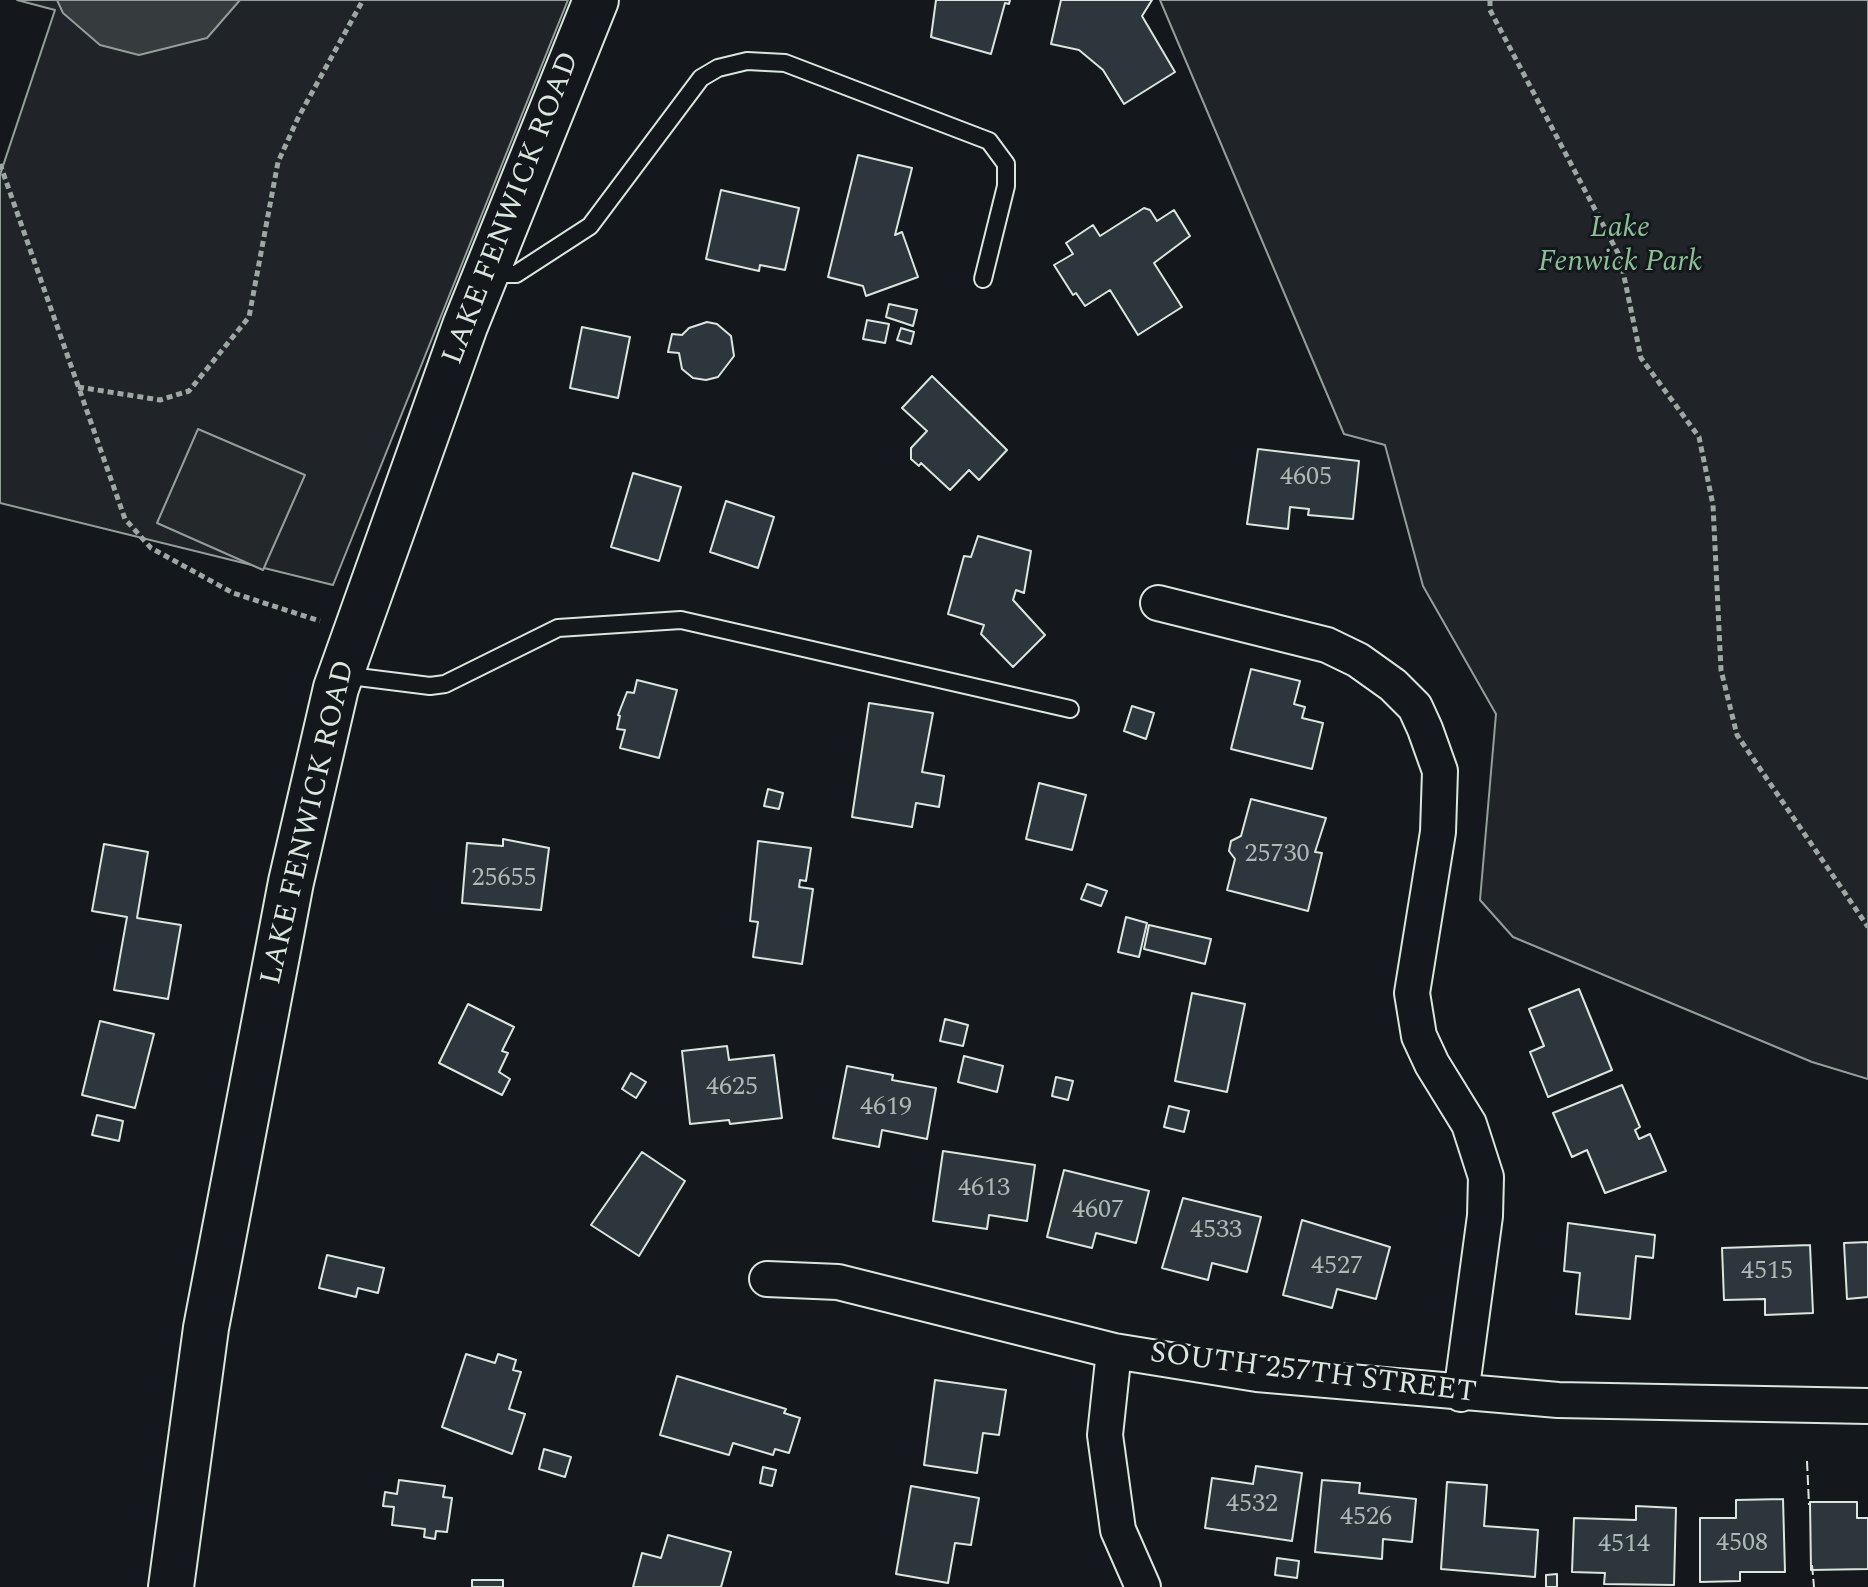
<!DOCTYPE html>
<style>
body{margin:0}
canvas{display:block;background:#14181c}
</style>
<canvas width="1868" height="1587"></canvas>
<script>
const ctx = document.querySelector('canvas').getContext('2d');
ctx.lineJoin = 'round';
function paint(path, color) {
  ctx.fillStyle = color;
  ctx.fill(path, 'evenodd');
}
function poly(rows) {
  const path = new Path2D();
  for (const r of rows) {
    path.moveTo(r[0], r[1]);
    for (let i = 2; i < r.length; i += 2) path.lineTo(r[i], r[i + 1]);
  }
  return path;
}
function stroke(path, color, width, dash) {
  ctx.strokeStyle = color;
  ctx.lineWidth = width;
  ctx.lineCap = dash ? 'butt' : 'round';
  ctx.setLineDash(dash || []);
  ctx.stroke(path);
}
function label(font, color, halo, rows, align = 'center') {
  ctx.font = font + ' Spectral,serif';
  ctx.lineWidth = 6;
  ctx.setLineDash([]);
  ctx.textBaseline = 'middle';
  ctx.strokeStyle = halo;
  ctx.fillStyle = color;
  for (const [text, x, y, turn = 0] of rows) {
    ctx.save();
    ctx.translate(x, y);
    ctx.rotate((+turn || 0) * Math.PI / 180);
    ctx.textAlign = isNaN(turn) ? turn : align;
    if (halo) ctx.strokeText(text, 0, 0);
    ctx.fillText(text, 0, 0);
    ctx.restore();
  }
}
const green = poly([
 [17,0,568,0,333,585,0,503,0,175,55,10,17,0],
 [1160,0,1868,0,1868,1079,1812,1062,1513,937,1480,900,1496,714,1423,586,1385,445,1344,434,1160,0]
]);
paint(green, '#202428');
stroke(green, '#939e99', 2);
const parking = poly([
 [198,429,305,475,263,570,157,523,198,429]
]);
paint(parking, '#24282b');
stroke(parking, '#939e99', 2);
const water = poly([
 [57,0,240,0,207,38,139,55,100,45,63,13,57,0]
]);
paint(water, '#363b3e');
stroke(water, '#939e99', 2);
const building = poly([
 [936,0,1010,0,1009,4,1005,3,991,54,931,37,936,0],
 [1061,0,1152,0,1142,16,1175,72,1124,104,1103,70,1079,50,1051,44,1061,0],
 [858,155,912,168,895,235,902,232,918,277,866,296,863,286,828,277,858,155],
 [721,190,799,208,785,270,760,265,759,271,706,259,721,190],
 [1144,208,1150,210,1157,221,1174,210,1190,236,1154,263,1182,307,1138,335,1110,290,1085,306,1076,293,1073,295,1054,265,1073,254,1066,243,1093,225,1100,236,1144,208],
 [889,304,917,310,913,326,886,317,889,304],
 [867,320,889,324,885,343,863,339,867,320],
 [707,322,717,324,731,336,734,356,718,377,706,380,693,378,682,369,679,353,668,352,672,334,682,335,689,328,707,322],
 [582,327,630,337,618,398,570,388,582,327],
 [901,328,914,332,911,344,897,340,901,328],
 [932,376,1007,450,979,480,969,470,950,490,921,463,919,466,911,459,911,448,927,431,902,408,932,376],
 [1258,449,1359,461,1353,519,1308,515,1309,509,1290,507,1288,529,1247,524,1258,449],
 [633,473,681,487,659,561,611,547,633,473],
 [726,501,774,517,758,568,710,552,726,501],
 [978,536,1031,551,1024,593,1016,590,1013,600,1045,635,1013,667,981,634,984,625,948,614,964,556,971,557,978,536],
 [1251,669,1300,681,1294,704,1305,707,1302,718,1323,723,1312,769,1231,749,1251,669],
 [637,680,677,690,659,758,620,748,625,730,617,729,620,716,618,715,627,692,634,693,637,680],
 [869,703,933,713,922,772,944,776,939,807,916,803,912,827,852,817,869,703],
 [1132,706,1154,713,1146,739,1124,731,1132,706],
 [1039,783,1086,795,1072,850,1026,839,1039,783],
 [768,789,783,793,779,809,764,806,768,789],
 [1251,799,1326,818,1315,852,1322,853,1308,911,1227,890,1235,859,1229,851,1231,841,1241,836,1251,799],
 [503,839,549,848,541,910,462,903,467,843,503,846,503,839],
 [758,841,811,848,806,881,800,880,799,887,813,889,802,964,753,957,758,922,750,921,758,841],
 [104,844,148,852,137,918,181,925,168,999,114,990,127,917,92,911,104,844],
 [1087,884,1107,891,1101,906,1081,899,1087,884],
 [1126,917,1147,923,1139,957,1118,952,1126,917],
 [1149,925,1211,939,1205,964,1144,949,1149,925],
 [1579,989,1612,1070,1548,1097,1530,1052,1544,1046,1529,1009,1579,989],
 [1192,993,1245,1004,1227,1092,1175,1081,1192,993],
 [468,1004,514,1027,502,1051,508,1053,499,1072,510,1079,502,1095,439,1063,468,1004],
 [945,1019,968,1025,963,1046,940,1041,945,1019],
 [100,1021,154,1034,135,1108,82,1095,100,1021],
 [727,1046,729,1060,774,1055,782,1118,730,1124,729,1120,690,1124,682,1051,727,1046],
 [964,1056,1003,1066,997,1092,958,1082,964,1056],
 [847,1066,893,1075,892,1080,936,1088,927,1139,882,1130,879,1147,833,1138,847,1066],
 [631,1073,646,1082,636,1098,622,1089,631,1073],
 [1056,1077,1073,1081,1068,1100,1052,1096,1056,1077],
 [1622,1085,1640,1127,1635,1130,1639,1139,1650,1134,1666,1171,1605,1193,1587,1150,1572,1157,1553,1113,1622,1085],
 [1169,1106,1189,1111,1184,1132,1164,1127,1169,1106],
 [97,1115,123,1121,119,1141,92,1135,97,1115],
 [943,1151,1035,1165,1027,1221,989,1215,987,1229,933,1221,943,1151],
 [642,1152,685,1181,639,1256,591,1225,642,1152],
 [1064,1170,1149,1191,1136,1243,1096,1233,1092,1248,1047,1237,1064,1170],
 [1183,1198,1261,1217,1247,1272,1212,1263,1208,1280,1162,1268,1183,1198],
 [1302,1220,1390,1247,1376,1299,1337,1289,1332,1308,1283,1295,1302,1220],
 [1568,1223,1655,1235,1653,1258,1636,1256,1630,1319,1576,1314,1580,1273,1564,1271,1568,1223],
 [1868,1242,1868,1297,1847,1299,1844,1243,1868,1242],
 [1810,1245,1813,1313,1765,1315,1765,1299,1724,1300,1722,1248,1810,1245],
 [327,1255,384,1268,378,1293,358,1288,356,1297,319,1288,327,1255],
 [466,1354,495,1363,498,1354,516,1360,513,1370,521,1372,509,1409,525,1414,512,1454,442,1427,466,1354],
 [677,1376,786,1409,784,1413,800,1418,789,1453,775,1449,773,1455,733,1443,729,1455,660,1435,677,1376],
 [935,1380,1006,1390,999,1435,983,1433,977,1473,924,1465,935,1380],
 [544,1449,571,1457,565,1477,539,1469,544,1449],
 [1256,1466,1302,1473,1292,1541,1205,1528,1212,1478,1253,1484,1256,1466],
 [763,1467,776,1470,772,1486,760,1483,763,1467],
 [399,1480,445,1486,443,1497,452,1498,447,1532,436,1531,435,1539,424,1537,425,1529,392,1525,394,1507,383,1506,385,1492,397,1494,399,1480],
 [1322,1480,1360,1483,1359,1493,1416,1499,1412,1542,1383,1539,1382,1559,1315,1552,1322,1480],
 [1447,1482,1487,1485,1484,1526,1538,1530,1535,1577,1441,1569,1447,1482],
 [911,1486,979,1498,971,1545,955,1543,948,1583,896,1574,911,1486],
 [1783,1499,1785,1572,1740,1572,1740,1581,1700,1582,1700,1518,1736,1518,1736,1500,1783,1499],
 [1810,1502,1857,1502,1857,1518,1868,1518,1868,1569,1811,1570,1810,1502],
 [1636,1506,1676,1508,1674,1585,1604,1584,1605,1573,1572,1572,1574,1518,1636,1520,1636,1506],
 [668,1535,731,1552,721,1587,633,1587,642,1553,661,1558,668,1535],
 [1277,1558,1299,1561,1297,1578,1275,1575,1277,1558],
 [1557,1574,1557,1587,1546,1587,1546,1575,1557,1574],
 [472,1580,503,1580,503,1587,472,1587,472,1580]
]);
paint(building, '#2c363c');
stroke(building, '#d8e6dc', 2);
const lane = poly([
 [488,274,516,274,590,226,701,78,718,68,747,61,785,63,989,141,1006,164,1006,186,983,279],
 [342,675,430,686,445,684,558,628,681,620,1070,709]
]);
const street = poly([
 [1158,603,1327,645,1358,660,1393,685,1415,707,1425,729,1440,771,1438,832,1412,993,1419,1036,1432,1064,1469,1124,1486,1177,1485,1216,1461,1394],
 [767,1279,838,1282,1114,1351,1257,1374,1558,1400,1868,1406],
 [1114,1351,1105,1435,1118,1530,1143,1587]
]);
const secondary = poly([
 [171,1587,206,1328,291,882,336,688,465,326,596,0]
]);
stroke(lane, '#d8e6dc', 20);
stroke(street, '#d8e6dc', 38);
stroke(secondary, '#d8e6dc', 48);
stroke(poly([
 [1490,0,1490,10,1620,257,1641,358,1699,437,1713,505,1721,670,1737,735,1868,927],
 [0,164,125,519,151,548,233,593,320,621],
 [78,387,160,400,189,391,249,317,278,162,298,118,363,0]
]), '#9da8a2', 5, [6, 4]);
stroke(lane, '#14181c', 16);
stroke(street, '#14181c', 34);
stroke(secondary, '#14181c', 44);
stroke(poly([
 [1807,1461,1809,1505],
 [1812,1565,1814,1587]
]), '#d8e6dc', 2, [10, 4]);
label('26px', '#adbab4', null, [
 ["4605",1306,479],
 ["25730",1277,856],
 ["25655",504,880],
 ["4625",732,1089],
 ["4619",886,1109],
 ["4613",984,1190],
 ["4607",1098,1212],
 ["4533",1216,1232],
 ["4527",1337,1268],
 ["4515",1767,1273],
 ["4532",1252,1506],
 ["4526",1366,1519],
 ["4508",1742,1545],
 ["4514",1624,1546]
]);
label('30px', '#d8e6dc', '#14181c', [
 ["LAKE FENWICK ROAD",513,209,-69],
 ["LAKE FENWICK ROAD",310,823,-77],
 ["SOUTH 257TH STREET",1313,1375,7]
]);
label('italic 30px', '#8ac095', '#14181c', [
 ["Lake",1620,230],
 ["Fenwick Park",1620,264]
]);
</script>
